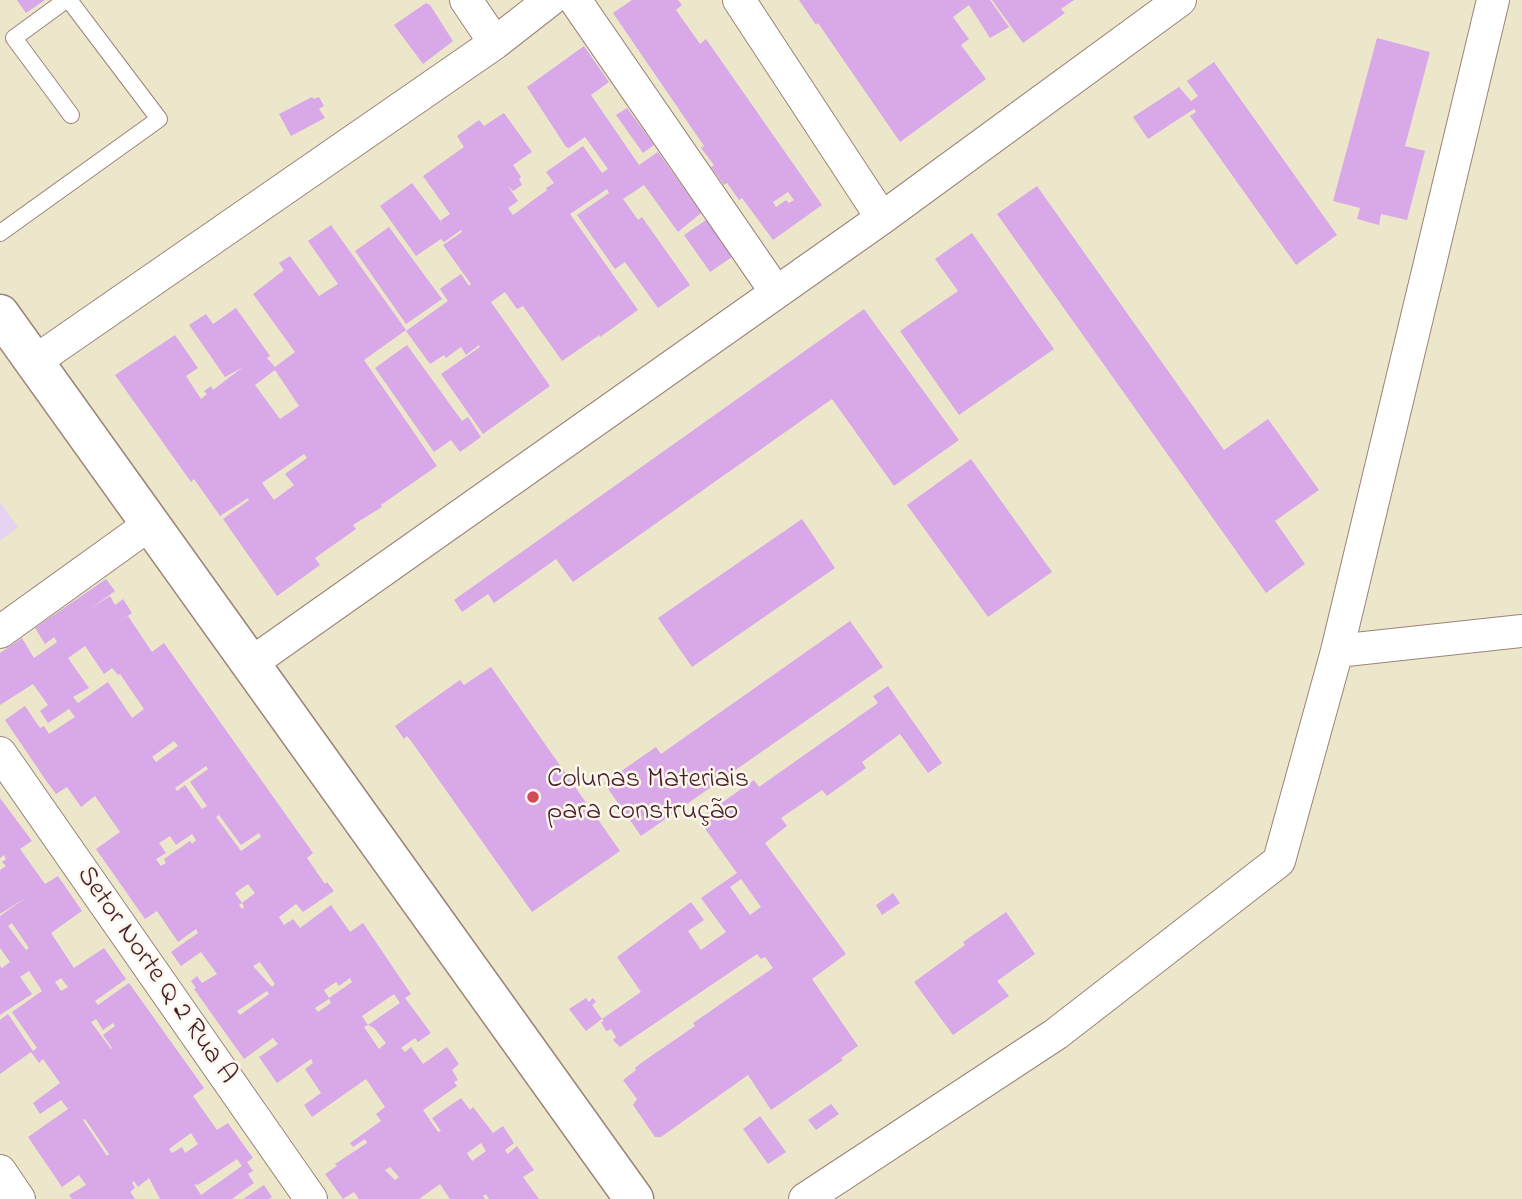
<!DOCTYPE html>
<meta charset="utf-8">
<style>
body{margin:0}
canvas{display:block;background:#ece7ca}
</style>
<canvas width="1522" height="1199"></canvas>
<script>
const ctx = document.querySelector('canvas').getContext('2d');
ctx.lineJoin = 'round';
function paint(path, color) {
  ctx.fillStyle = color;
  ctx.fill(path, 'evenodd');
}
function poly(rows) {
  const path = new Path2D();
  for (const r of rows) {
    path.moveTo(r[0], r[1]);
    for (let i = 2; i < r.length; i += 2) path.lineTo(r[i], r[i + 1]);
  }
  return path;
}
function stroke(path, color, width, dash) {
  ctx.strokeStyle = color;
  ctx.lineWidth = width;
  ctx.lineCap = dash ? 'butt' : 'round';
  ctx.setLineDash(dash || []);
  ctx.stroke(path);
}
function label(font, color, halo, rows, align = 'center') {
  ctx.font = font + ' "Indie Flower",sans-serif';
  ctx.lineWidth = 5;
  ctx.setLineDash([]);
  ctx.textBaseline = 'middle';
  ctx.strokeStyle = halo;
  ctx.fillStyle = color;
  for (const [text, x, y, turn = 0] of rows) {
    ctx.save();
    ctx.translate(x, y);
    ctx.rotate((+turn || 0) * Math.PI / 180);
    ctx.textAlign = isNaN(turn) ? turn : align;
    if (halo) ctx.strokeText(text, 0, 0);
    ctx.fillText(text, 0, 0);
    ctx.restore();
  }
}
paint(poly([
 [0,502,18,527,0,541]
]), '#e5d3f1');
paint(poly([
 [17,0,45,0,26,13],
 [632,0,678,0,682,5,676,10,700,44,706,39,822,205,773,240,742,198,739,200,727,183,724,185,711,167,714,165,701,148,704,146,613,13],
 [788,192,794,200,789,203,786,200,776,207,773,202],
 [799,0,990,0,1009,27,990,38,969,5,953,17,969,39,961,45,986,79,900,142,818,23,816,25],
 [992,0,1074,0,1061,9,1065,13,1023,43],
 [426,3,430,5,453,41,423,64,394,25],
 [1377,38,1430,52,1405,146,1425,151,1407,220,1381,214,1379,225,1357,219,1360,208,1333,201],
 [584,46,609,82,591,95,639,165,658,152,701,213,678,232,644,185,623,199,638,220,642,217,690,285,658,308,625,262,615,269,577,215,609,193,607,189,570,214,638,310,600,337,598,334,598,336,562,361,523,306,517,309,505,292,491,302,550,386,483,434,441,374,480,347,479,345,466,355,461,347,446,358,444,355,430,364,406,331,448,301,440,289,445,285,461,274,469,286,471,284,443,245,462,232,461,230,444,242,441,239,416,256,380,206,412,183,445,227,440,221,450,214,423,176,464,147,457,136,479,120,484,126,504,113,532,152,513,165,521,177,519,179,522,185,513,191,508,186,518,201,508,208,513,215,547,190,546,188,554,183,546,172,583,146,602,173,608,169,585,137,569,148,566,147,527,87],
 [1214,62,1337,235,1296,265,1190,116,1196,112,1194,109,1148,139,1133,117,1179,87,1191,101,1198,96,1187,81],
 [312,97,314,99,319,97,324,106,319,109,325,118,291,136,279,114],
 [627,108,654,145,643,153,616,115],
 [1037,186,1224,450,1268,419,1319,490,1275,521,1305,564,1266,593,997,214],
 [706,220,732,257,710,272,684,235],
 [331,225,406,330,364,360,437,466,381,505,382,507,353,525,356,529,315,558,320,565,277,596,223,519,249,500,248,498,220,516,194,479,191,482,115,375,175,335,198,368,186,376,201,399,207,394,204,391,211,386,213,390,243,367,225,377,189,325,206,314,213,324,236,308,270,356,267,358,275,367,295,352,253,294,284,270,279,263,290,256,319,296,338,284,308,241],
 [275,370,299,406,280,419,255,385],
 [304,454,307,458,285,474,294,485,274,500,262,483],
 [389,227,442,299,406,324,355,251],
 [972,233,1054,349,959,415,900,331,958,291,935,259],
 [864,309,959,440,894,486,832,399,573,582,556,559,494,603,488,594,462,612,454,600],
 [407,345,462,421,468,417,481,437,460,452,451,440,434,452,375,368],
 [971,459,1052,572,988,617,907,505],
 [802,519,835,568,692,667,658,618],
 [106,579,115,591,89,610,110,596,115,605,123,599,132,613,96,638,128,616,152,652,164,643,313,853,307,858,325,884,327,882,334,891,303,912,296,904,279,917,284,925,293,919,300,928,331,905,350,932,363,923,411,994,405,998,431,1033,418,1042,415,1038,401,1048,405,1052,411,1047,423,1064,447,1047,459,1064,452,1070,458,1080,454,1082,457,1086,423,1110,438,1132,441,1131,432,1118,461,1098,470,1110,473,1107,493,1133,503,1126,514,1143,505,1150,508,1154,517,1146,534,1170,523,1177,539,1199,489,1199,486,1194,483,1196,485,1199,450,1199,440,1184,419,1199,359,1199,354,1192,343,1199,325,1174,337,1166,335,1164,367,1143,365,1139,353,1147,350,1143,381,1121,376,1114,385,1107,366,1079,312,1117,304,1105,321,1093,305,1069,313,1063,311,1059,277,1083,259,1057,278,1044,273,1038,244,1059,194,989,196,988,191,981,197,976,202,983,217,974,201,952,181,966,171,952,198,933,196,929,178,942,157,911,145,919,96,849,120,832,95,796,81,807,67,787,56,794,45,779,5,720,25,706,40,728,44,726,49,734,75,717,69,709,48,723,40,711,48,705,33,684,0,705,0,653,22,638,34,658,57,642,54,637,45,644,35,628],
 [85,646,104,674,112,668,118,675,120,674,144,709,132,718,108,682,78,703,73,697,89,688,68,658],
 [174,741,178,746,156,762,152,757],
 [206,766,208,769,190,782,207,806,202,809,185,785,177,791,175,788],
 [219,815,241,845,259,833,261,837,241,851,216,817],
 [192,834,196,840,192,844,190,841,164,859,166,863,161,866,156,859,166,853,159,843,170,836,176,845],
 [248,884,255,893,242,903,244,907,242,909,239,905,242,903,235,893],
 [260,962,275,984,272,987,253,966],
 [350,978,352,982,329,998,324,990,336,982,339,986],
 [267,991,269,994,240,1015,237,1011],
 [394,994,400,1003,368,1025,374,1028,386,1043,379,1049,364,1027,368,1025,362,1016],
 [329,999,331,1003,318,1012,315,1008],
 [481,1143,486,1151,472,1161,467,1153],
 [390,1167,399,1177,395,1180,385,1170],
 [850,621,883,667,641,836,604,783,656,747,661,754],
 [491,667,620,851,532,912,414,745,407,736,404,739,395,726,460,680,464,685],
 [888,686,942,763,928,773,900,734,862,762,866,768,827,796,822,790,781,818,787,826,765,843,846,954,812,979,858,1046,841,1058,843,1060,771,1110,748,1075,661,1137,655,1137,633,1105,637,1099,623,1080,636,1070,635,1068,641,1063,695,1026,693,1023,773,968,765,957,761,959,757,954,620,1047,613,1040,616,1037,611,1029,606,1031,601,1022,604,1021,602,1019,641,992,617,957,691,902,704,920,688,931,701,950,726,932,701,898,737,873,701,823,706,820,703,816,754,780,759,787,878,703,873,696],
 [741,879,761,907,750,915,730,887],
 [0,798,32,841,20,849,45,884,58,876,82,911,51,933,74,968,104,948,126,979,95,1001,98,1005,129,983,204,1088,193,1096,217,1130,228,1123,253,1158,247,1162,253,1171,248,1174,254,1183,232,1199,160,1199,149,1178,138,1187,134,1181,132,1183,135,1188,130,1192,135,1199,72,1199,69,1195,86,1185,79,1175,62,1187,28,1137,68,1109,61,1100,40,1114,33,1103,60,1083,43,1059,39,1063,31,1052,0,1074,0,1020,8,1014,33,1051,37,1048,12,1012,42,991,29,971,20,977,32,994,0,1015,0,966,2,968,10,962,0,948,0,916,27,897,0,914,0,870,6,866,2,862,6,859,4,855,0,858],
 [12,923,29,948,26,950,8,926],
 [61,978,68,987,61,991,55,982],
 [96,1019,103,1030,113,1023,115,1026,103,1035,112,1048,111,1049,91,1022],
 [85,1119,109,1154,107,1156,83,1120],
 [191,1133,198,1144,185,1153,182,1147,172,1153,169,1149],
 [237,1159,242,1166,201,1195,194,1184,197,1185,204,1181],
 [893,893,900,903,882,915,876,905],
 [1006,912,1035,954,997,981,1009,996,953,1035,914,982,965,945,963,942],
 [586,998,589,1002,593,998,596,1002,592,1005,602,1019,586,1031,569,1009],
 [831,1104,839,1114,816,1130,808,1120],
 [760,1116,786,1152,768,1164,743,1129],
 [264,1185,272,1197,269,1199,243,1199]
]), '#d8a8e8');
const service = poly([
 [66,0,14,38,71,115],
 [0,233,159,119,69,0]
]);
const minor = poly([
 [466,0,495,43],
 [575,0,776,292],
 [739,0,882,218],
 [34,362,495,43,550,0],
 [0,632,150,524],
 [1337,651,1522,631],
 [250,664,882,218,1180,0],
 [0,753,311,1199],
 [0,1171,19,1199],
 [805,1199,1056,1034,1279,861,1337,651,1493,0]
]);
const tertiary = poly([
 [0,314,634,1199]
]);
stroke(service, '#9b837a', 18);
stroke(minor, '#9b837a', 34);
stroke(tertiary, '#9b837a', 41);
stroke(service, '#fff', 16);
stroke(minor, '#fff', 32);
stroke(tertiary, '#fff', 38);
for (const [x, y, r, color] of [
 [533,797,7,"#d1495b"]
]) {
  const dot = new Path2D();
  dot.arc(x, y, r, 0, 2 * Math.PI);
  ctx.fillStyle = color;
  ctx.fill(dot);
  stroke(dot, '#fbf7ec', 2.5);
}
label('28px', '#4a1f2b', '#fbf7ec', [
 ["Colunas Materiais",547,781],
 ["para construção",547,813]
], 'left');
label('28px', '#4a1f2b', '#fbf7ec', [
 ["Setor Norte Q 2 Rua A",155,976,55]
]);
</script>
